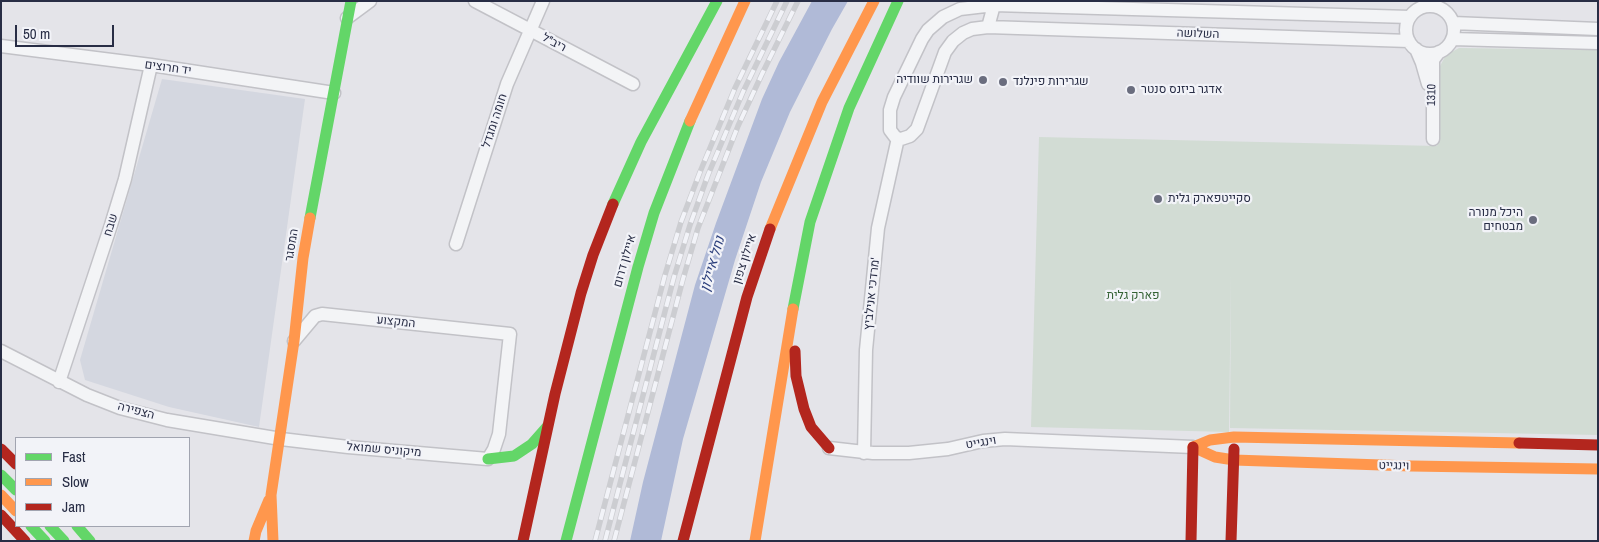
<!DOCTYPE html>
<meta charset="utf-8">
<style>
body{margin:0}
#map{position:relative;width:1599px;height:542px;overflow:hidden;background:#e4e4e9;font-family:"Archivo Narrow",sans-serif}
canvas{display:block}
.frame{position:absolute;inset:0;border:2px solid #282d45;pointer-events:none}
.legend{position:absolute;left:15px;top:437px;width:175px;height:90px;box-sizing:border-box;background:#f2f3f8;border:1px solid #a1a4b0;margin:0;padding:6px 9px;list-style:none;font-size:15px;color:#282d45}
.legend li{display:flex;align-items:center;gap:10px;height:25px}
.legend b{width:25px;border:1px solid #a1a4b0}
.scale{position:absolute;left:15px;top:25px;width:99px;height:22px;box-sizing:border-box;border:2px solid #282d45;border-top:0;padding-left:6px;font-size:15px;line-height:18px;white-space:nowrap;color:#282d45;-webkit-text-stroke:4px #f2f3f8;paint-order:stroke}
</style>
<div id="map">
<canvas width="1599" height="542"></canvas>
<div class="frame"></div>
<ul class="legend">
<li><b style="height:6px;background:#63d668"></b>Fast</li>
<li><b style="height:6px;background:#ff974d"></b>Slow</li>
<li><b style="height:6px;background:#b3261e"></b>Jam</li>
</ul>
<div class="scale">50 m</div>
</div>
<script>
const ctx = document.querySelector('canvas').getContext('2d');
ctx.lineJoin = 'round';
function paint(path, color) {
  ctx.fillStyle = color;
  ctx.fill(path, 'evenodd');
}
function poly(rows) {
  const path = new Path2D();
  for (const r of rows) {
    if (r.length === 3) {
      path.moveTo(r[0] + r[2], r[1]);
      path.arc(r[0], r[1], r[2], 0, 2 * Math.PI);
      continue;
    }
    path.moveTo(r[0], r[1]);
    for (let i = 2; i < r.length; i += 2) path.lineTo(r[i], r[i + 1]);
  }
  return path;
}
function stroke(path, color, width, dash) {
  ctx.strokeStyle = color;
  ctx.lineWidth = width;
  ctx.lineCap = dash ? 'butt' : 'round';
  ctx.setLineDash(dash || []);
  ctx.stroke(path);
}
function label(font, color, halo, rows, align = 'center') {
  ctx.font = font + ' "Archivo Narrow",Heebo,sans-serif';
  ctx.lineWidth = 4.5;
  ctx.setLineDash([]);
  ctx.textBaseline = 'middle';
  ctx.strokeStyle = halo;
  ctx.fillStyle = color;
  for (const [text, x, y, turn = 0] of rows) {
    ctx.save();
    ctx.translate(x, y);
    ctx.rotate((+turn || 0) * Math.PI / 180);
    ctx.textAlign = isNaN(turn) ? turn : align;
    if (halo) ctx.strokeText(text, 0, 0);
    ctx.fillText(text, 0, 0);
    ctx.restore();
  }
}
paint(poly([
 [162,79,305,99,259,427,169,407,85,380,80,360]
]), '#d4d7e0');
paint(poly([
 [1459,48,1598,50,1598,435,1230,428,1231,274,1229,432,1031,427,1039,137,1437,146,1440,102,1440,66,1446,55]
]), '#d2dcd4');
paint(poly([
 [812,1,848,1,832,29,790,112,761,182,735,260,683,439,661,541,630,541,643,482,695,285,716,223,762,99,779,62]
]), '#b0bad7');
const street = poly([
 [475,1,633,84],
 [993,1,994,5,988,27,972,29,963,33,953,41,945,52,917,129,910,136,901,139,896,138,890,130,890,110,894,97,922,39,928,30,943,17,960,9,994,5,1410,17],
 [1430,30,24],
 [347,18,370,1],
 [1453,23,1598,29],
 [988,27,1409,41],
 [1452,39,1598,43],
 [1,46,151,65,334,93],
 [1416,49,1422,63,1428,84],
 [1433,139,1433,60,1439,52],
 [456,244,507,84,543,1],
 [1,351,87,395,120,408,167,420,281,439,348,447,488,459,494,449,499,434,510,334,322,314,315,316,294,341],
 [59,382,111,225,125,179,151,65],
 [829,448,873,453,909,453,948,449,983,441,1005,439,1193,447],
 [864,453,866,350,878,228,898,138]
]);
stroke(street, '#c2c2c7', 15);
stroke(street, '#f3f4f6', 12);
stroke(poly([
 [613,204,641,142,717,1],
 [310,218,351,1],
 [793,309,810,222,849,108,898,1],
 [488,459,514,456,532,444,547,427],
 [1,475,16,490],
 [31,526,45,541],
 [50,526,64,541],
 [77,526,90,541],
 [566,541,638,267,654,213,690,121]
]), '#63d668', 11);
stroke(poly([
 [690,121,745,1],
 [770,229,822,102,874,1],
 [1193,447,1215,457,1234,460,1411,466,1598,469],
 [1193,447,1210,440,1234,437,1519,443],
 [1,495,16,511],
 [254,541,256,531,269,500],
 [273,541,271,495,294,341,303,258,310,218],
 [755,541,793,309]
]), '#ff974d', 11);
stroke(poly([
 [795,351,796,376,804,409,811,427,829,448],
 [1519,443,1598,445],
 [1,449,16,464],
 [1,515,25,541],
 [523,541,555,394,581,293,593,255,613,204],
 [683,541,747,297,770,229],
 [1191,541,1193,447],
 [1231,541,1234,449]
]), '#b3261e', 11);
const rail = poly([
 [595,541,665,275,681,222,700,172,735,88,777,1],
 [605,541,674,277,690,225,708,175,743,92,787,1],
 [614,541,683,279,698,228,738,126,762,74,798,1]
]);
stroke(rail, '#cccdd1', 5.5);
stroke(rail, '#f2f3f8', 4, [11]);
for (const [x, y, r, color] of [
 [983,80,5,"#6a6d7e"],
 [1003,82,5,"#6a6d7e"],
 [1131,90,5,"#6a6d7e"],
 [1158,199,5,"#6a6d7e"],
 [1533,220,5,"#6a6d7e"]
]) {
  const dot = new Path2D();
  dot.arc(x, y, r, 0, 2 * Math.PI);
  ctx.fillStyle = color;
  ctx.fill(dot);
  stroke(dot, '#f2f3f8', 2);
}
label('12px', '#282d45', '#f2f3f8', [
 ["השלושה",1198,34,2],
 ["ריב\"ל",554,43,28],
 ["יד חרוצים",168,68,8],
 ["1310",1432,95,-89],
 ["חומה ומגדל",495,121,-72],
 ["שבח",111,225,-73],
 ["המסגר",292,245,-81],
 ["איילון צפון",745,259,-72],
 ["איילון דרום",625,261,-74],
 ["מרדכי אנילביץ'",872,294,-84],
 ["המקצוע",396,322,6],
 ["הצפירה",136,411,15],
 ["וינגייט",981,443,-9],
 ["מיקוניס שמואל",384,450,5],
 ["וינגייט",1394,466,1]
]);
label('12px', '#282d45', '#f2f3f8', [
 ["שגרירות שוודיה",973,80,"right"],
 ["שגרירות פינלנד",1013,82],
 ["אדגר ביזנס סנטר",1141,90],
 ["סקייטפארק גלית",1168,199],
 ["היכל מנורה",1523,213,"right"],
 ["מבטחים",1523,227,"right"]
], 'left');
label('12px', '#346234', '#f2f3f8', [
 ["פארק גלית",1133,296]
]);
label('italic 14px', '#2e417d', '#f2f3f8', [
 ["נחל איילון",713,264,-74]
]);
</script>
